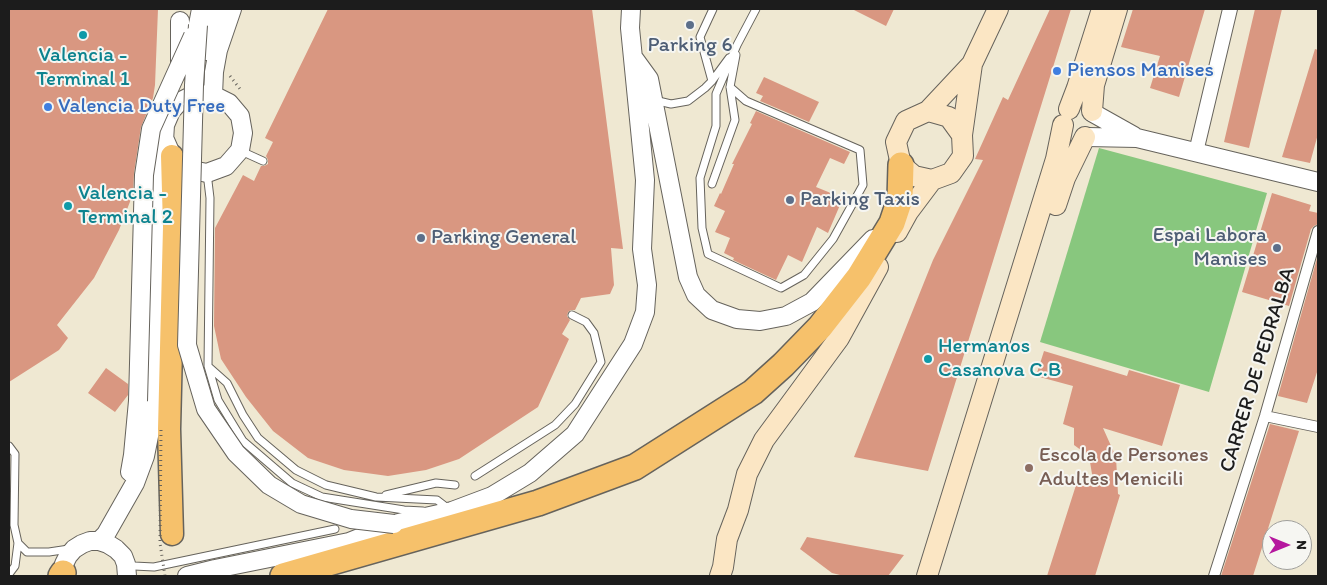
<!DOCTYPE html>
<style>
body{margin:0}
#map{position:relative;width:1327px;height:585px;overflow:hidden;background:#efe8d2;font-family:Itim,sans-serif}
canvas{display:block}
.frame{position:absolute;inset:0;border:10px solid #1c1c1c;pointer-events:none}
.north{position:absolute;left:1262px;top:520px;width:50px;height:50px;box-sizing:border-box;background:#f6f6f2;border:1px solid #9f9f9c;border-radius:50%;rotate:90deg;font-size:14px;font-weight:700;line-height:20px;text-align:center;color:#1c1c1c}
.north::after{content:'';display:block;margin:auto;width:18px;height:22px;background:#b5179e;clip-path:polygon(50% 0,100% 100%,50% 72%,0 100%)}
</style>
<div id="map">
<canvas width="1327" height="585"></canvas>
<div class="frame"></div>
<div class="north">N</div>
</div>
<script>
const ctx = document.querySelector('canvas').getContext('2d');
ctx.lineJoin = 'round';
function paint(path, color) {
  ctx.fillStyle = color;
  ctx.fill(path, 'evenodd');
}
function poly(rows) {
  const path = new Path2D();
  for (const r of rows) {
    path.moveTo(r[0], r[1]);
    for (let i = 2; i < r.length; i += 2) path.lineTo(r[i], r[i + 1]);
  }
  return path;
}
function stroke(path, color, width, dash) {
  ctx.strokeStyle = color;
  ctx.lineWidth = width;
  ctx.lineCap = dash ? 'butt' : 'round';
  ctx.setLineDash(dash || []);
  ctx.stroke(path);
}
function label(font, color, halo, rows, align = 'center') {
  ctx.font = font + ' Itim,sans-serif';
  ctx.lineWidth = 4;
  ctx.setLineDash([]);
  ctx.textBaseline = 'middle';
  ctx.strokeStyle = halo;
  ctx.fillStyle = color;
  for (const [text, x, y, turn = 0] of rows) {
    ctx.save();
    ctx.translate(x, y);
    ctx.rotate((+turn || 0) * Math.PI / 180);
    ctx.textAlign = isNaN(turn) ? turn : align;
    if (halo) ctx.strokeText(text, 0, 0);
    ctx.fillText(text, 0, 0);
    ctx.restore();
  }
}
paint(poly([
 [1099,148,1267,193,1209,392,1040,342]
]), '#88c77e');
paint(poly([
 [9,9,158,9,155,85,153,98,141,127,134,173,133,194,119,230,94,278,57,325,68,338,59,350,9,382],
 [328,9,592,9,623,249,611,248,614,285,610,294,581,298,575,310,571,310,568,312,567,316,570,320,562,334,569,339,538,407,459,459,426,470,388,476,344,470,308,458,273,431,246,397,221,359,214,326,215,228,243,175,254,181,261,166,264,166,268,164,268,160,266,156,273,142,265,138],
 [852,9,894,9,886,26],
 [1050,9,1071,9,928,471,854,457,933,260,983,160,975,159,1003,97,1008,100],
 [1133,9,1205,9,1179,97,1150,88,1160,56,1121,47],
 [1255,9,1282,9,1249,148,1224,142],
 [1315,49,1318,50,1318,134,1310,163,1282,157],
 [764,77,819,102,809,122,760,101,763,96,756,93],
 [756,111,850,152,844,164,830,158,816,187,843,198,828,233,817,227,802,262,788,255,776,280,733,260,734,258,724,253,730,238,715,232,725,211,714,206,720,193,721,194,734,164,732,164,752,124,750,123],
 [1272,193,1311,205,1309,211,1318,213,1318,224,1314,226,1311,229,1289,306,1242,292],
 [1318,255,1318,369,1307,403,1278,396],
 [1044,351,1127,376,1129,370,1180,385,1162,446,1103,428,1116,457,1118,494,1120,495,1095,576,1047,576,1077,482,1094,486,1089,456,1074,445,1074,428,1063,424,1073,386,1036,376],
 [106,368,128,384,128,395,115,412,88,393],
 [1270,424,1299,431,1253,576,1221,576],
 [807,537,904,555,888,576,844,576,832,573,800,549]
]), '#d99781');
const service = poly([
 [712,81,700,37,713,9],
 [730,87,746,101,860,150,863,185,833,239,804,275,781,288,708,254,702,228,700,178,716,126,716,94,737,45,756,9],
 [654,100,671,104,688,101,705,88,712,81,729,58],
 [241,151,263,161],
 [207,173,210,198,208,366,218,400,243,441,292,483,322,497,404,510,423,511],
 [712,184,735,120,730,87,736,55],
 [209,367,227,383,243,415,258,438,296,470,326,485,376,497,437,500,450,510],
 [9,446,15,454,14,525,18,543,15,566,9,574],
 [475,476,555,425,575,404,601,362,594,333,586,322,572,315],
 [386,495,436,483,455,485],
 [18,543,27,552,49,552,69,549],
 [127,564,134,566,154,567,335,529]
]);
const pedestrian = poly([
 [1265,416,1318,427],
 [1214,576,1265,416,1318,231]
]);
const minor = poly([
 [1196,152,1230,9]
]);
const tertiary = poly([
 [180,21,180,68],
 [198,25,201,9],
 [206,51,219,9],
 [633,57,649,79,688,277,696,295,712,310,737,319,760,321,786,316,812,302,873,239],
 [213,95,214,72,218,50,232,9],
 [1093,113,1134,136],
 [1087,137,1137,138,1318,182],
 [130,472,133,455,138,401],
 [99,541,106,534,135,483,145,456,154,411,159,222,165,125,171,111,179,102,195,94,213,95,229,103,240,116,243,133,240,150,226,166,207,173,187,169,172,156,165,140],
 [64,576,64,564,68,556,74,549,82,544,90,541,99,541,108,544,116,549,123,556,126,564,127,576],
 [187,576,215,569,349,542,394,524,452,511,492,496,530,473,575,434,633,344,645,312,647,285,642,249,645,180,630,28,631,9]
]);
const secondary = poly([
 [1069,109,1077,88,1102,9],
 [928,111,949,117,962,135],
 [1092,111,1094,85,1117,9],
 [932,180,914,176,901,165,896,142,906,121,928,111,972,64],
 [1056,205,1065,178,1085,137],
 [897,232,908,212,932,180,951,173,963,156,962,135,972,64,998,9],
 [720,576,723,567,727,539,738,510,747,474,764,440,839,338,878,267],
 [927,576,1056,159,1063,125]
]);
const trunk = poly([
 [172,156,174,227,169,429,172,534]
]);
const motorway = poly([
 [61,576,63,573],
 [283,576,538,503,635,467,753,392,783,365,820,327,859,277,892,223,900,199,901,165]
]);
stroke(service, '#66635c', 9);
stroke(pedestrian, '#66635c', 12);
stroke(minor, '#66635c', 16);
stroke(tertiary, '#66635c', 20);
stroke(secondary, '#66635c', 22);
stroke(trunk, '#66635c', 25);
stroke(motorway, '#66635c', 28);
stroke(poly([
 [230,76,240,89]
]), '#66635c', 3, [1, 4]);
stroke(service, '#fff', 7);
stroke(pedestrian, '#fff', 10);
stroke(minor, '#fff', 14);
stroke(tertiary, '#fff', 18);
stroke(secondary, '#fbe6c4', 20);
stroke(trunk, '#f6c16b', 22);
stroke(motorway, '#f6c16b', 25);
const tertiaryBridge = poly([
 [198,25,194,85,187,345,206,409,236,453,269,485,301,504,351,519,394,524],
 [138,401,144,175,151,129,193,36]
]);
stroke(tertiaryBridge, '#66635c', 20, []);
stroke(poly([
 [161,430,160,543,165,576]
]), '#66635c', 3, [1, 4]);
stroke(tertiaryBridge, '#fff', 18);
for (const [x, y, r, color] of [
 [690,25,5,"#5c6f8a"],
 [83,35,5,"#0f9aa8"],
 [1057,71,5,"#3f7fe0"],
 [48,107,5,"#3f7fe0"],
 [790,200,5,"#5c6f8a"],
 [68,206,5,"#0f9aa8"],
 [421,238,5,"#5c6f8a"],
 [1277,248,5,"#5c6f8a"],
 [928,359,5,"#0f9aa8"],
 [1029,468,5,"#8d6e63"]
]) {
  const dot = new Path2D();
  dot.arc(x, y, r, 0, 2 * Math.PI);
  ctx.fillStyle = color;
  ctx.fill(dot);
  stroke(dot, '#f6f6f2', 2);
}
label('21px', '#4e5e75', '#f6f6f2', [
 ["Parking 6",690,46,"center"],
 ["Parking Taxis",800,200],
 ["Espai Labora",1267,236,"right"],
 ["Manises",1267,260,"right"],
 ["Parking General",431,238]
], 'left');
label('21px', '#0d838f', '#f6f6f2', [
 ["Valencia -",83,56,"center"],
 ["Terminal 1",83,80,"center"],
 ["Valencia -",78,194],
 ["Terminal 2",78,218],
 ["Hermanos",938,347],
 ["Casanova C.B",938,371]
], 'left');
label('21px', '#366cbe', '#f6f6f2', [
 ["Piensos Manises",1067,71],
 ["Valencia Duty Free",58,107]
], 'left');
label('21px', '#1c1c1c', '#f6f6f2', [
 ["CARRER DE PEDRALBA",1258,370,-73]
]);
label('21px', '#785e54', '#f6f6f2', [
 ["Escola de Persones",1039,456],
 ["Adultes Menicili",1039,480]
], 'left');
</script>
